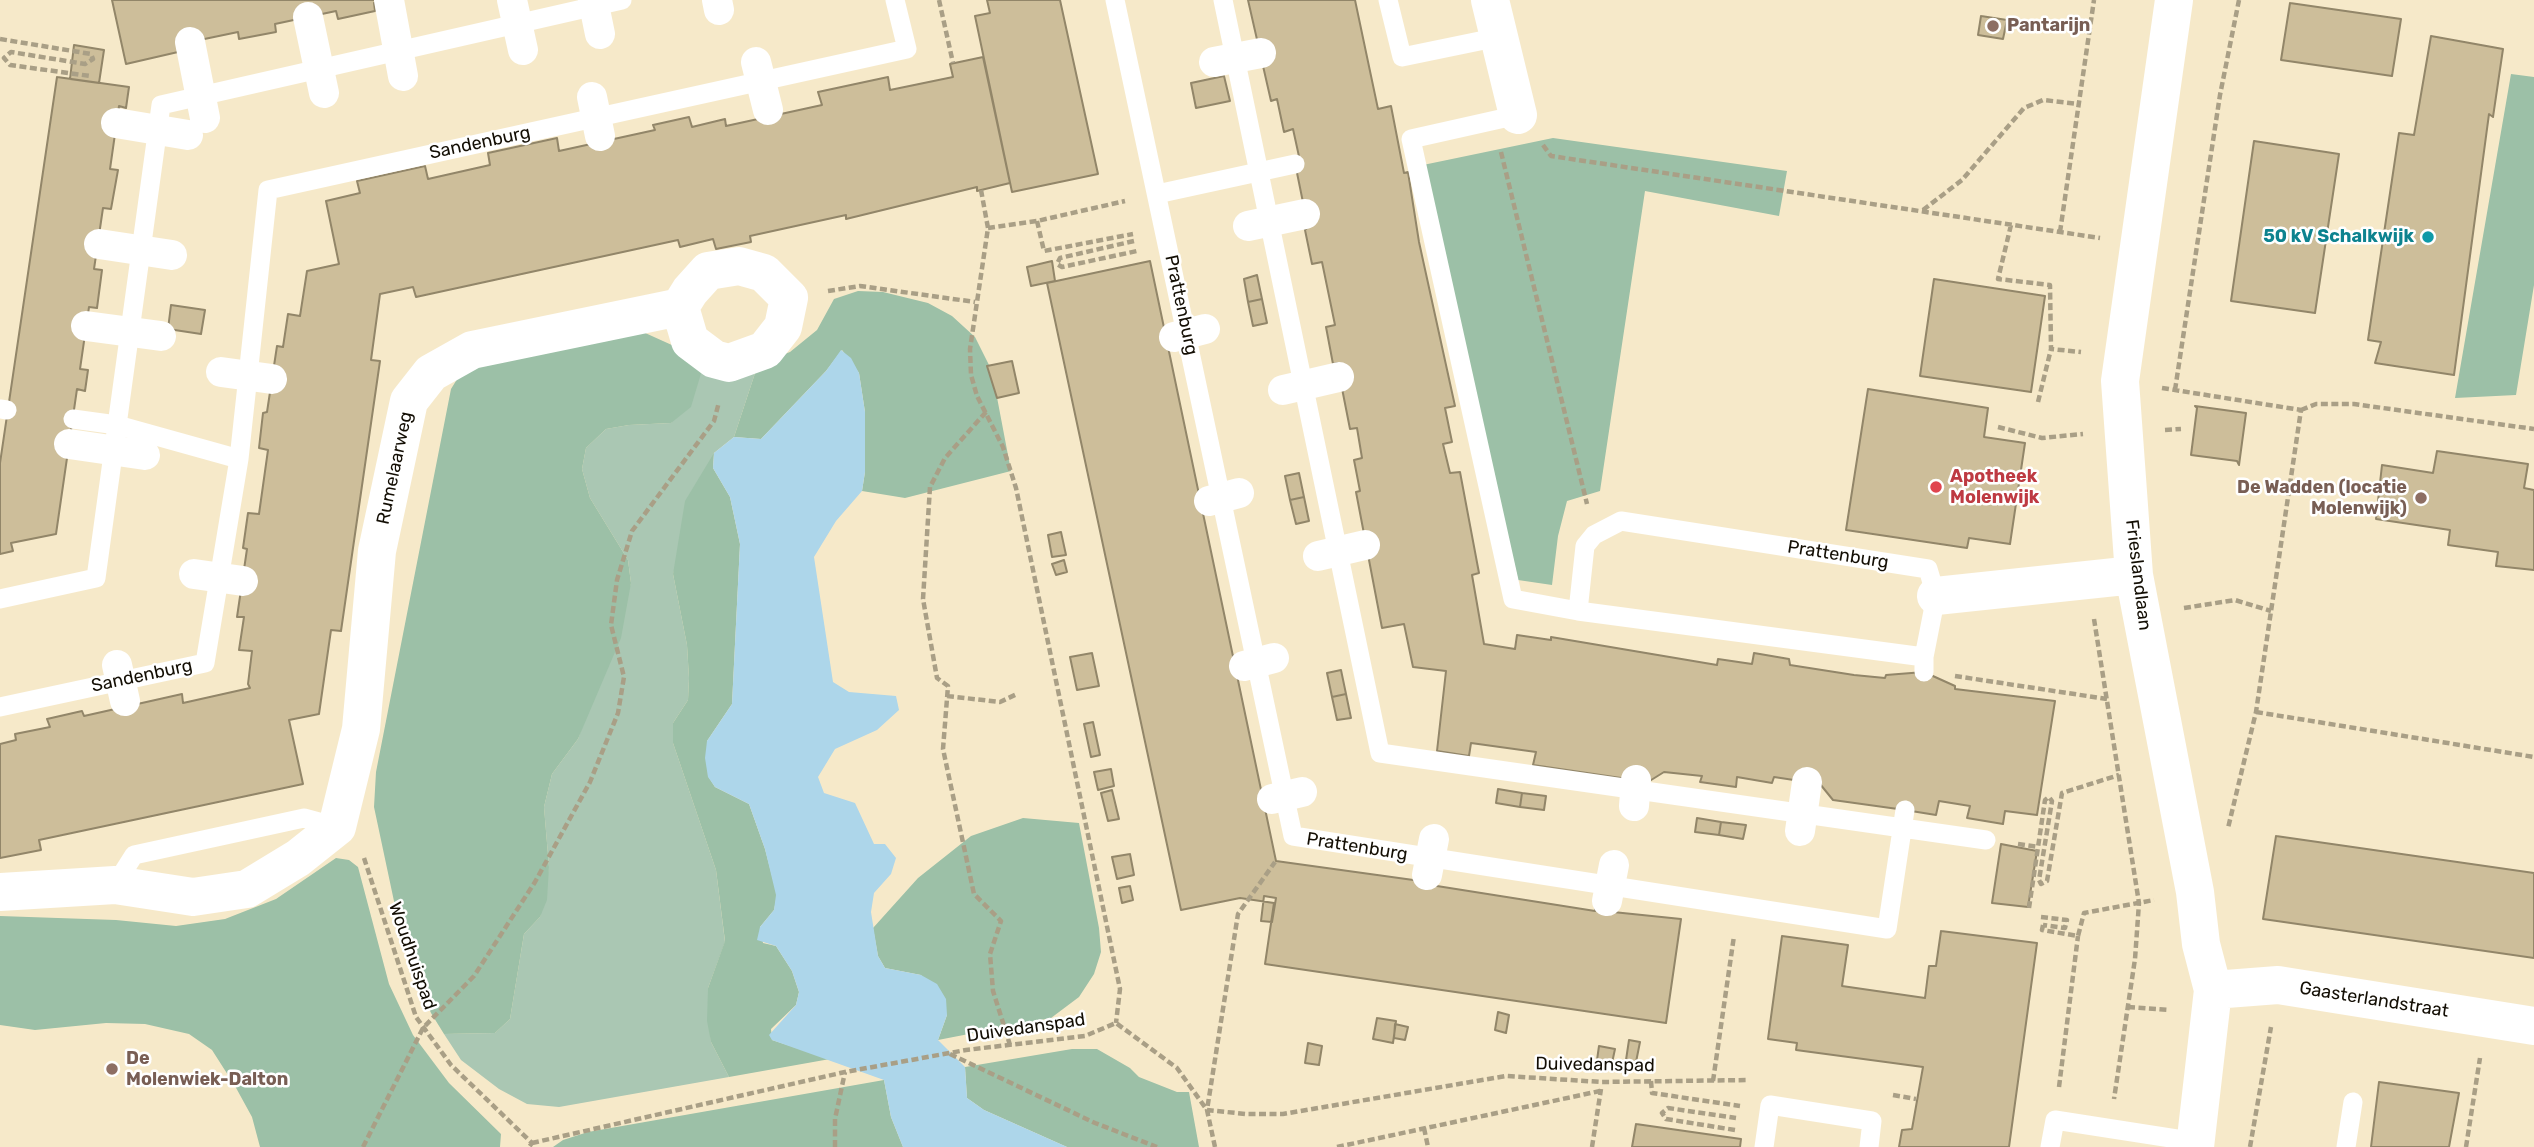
<!DOCTYPE html>
<style>
body{margin:0}
canvas{display:block;background:#f6e9c9}
</style>
<canvas width="2534" height="1147"></canvas>
<script>
const ctx = document.querySelector('canvas').getContext('2d');
ctx.lineJoin = 'round';
function paint(path, color) {
  ctx.fillStyle = color;
  ctx.fill(path, 'evenodd');
}
function poly(rows) {
  const path = new Path2D();
  for (const r of rows) {
    path.moveTo(r[0], r[1]);
    for (let i = 2; i < r.length; i += 2) path.lineTo(r[i], r[i + 1]);
  }
  return path;
}
function stroke(path, color, width, dash) {
  ctx.strokeStyle = color;
  ctx.lineWidth = width;
  ctx.lineCap = dash ? 'butt' : 'round';
  ctx.setLineDash(dash || []);
  ctx.stroke(path);
}
function label(font, color, halo, rows, align = 'center') {
  ctx.font = font + ' Rubik,sans-serif';
  ctx.lineWidth = 5;
  ctx.setLineDash([]);
  ctx.textBaseline = 'middle';
  ctx.strokeStyle = halo;
  ctx.fillStyle = color;
  for (const [text, x, y, turn = 0] of rows) {
    ctx.save();
    ctx.translate(x, y);
    ctx.rotate((+turn || 0) * Math.PI / 180);
    ctx.textAlign = isNaN(turn) ? turn : align;
    if (halo) ctx.strokeText(text, 0, 0);
    ctx.fillText(text, 0, 0);
    ctx.restore();
  }
}
paint(poly([
 [705,360,758,364,734,437,714,453,673,574,687,645,689,678,688,700,673,723,673,743,716,870,725,942,708,988,711,1042,729,1077,559,1107,527,1104,499,1089,461,1060,444,1034,495,1033,510,1019,524,934,540,917,549,867,544,807,552,774,578,739,631,583,628,560,590,498,582,469,586,448,606,429,629,425,671,423]
]), '#aac7b3');
paint(poly([
 [2511,74,2534,77,2534,285,2516,395,2455,398],
 [1553,138,1787,171,1779,216,1645,191,1600,491,1567,501,1558,536,1552,585,1518,580,1423,165],
 [858,291,883,292,928,303,952,316,975,337,992,371,1011,471,905,498,862,491,865,472,865,412,859,373,842,350,826,371,761,439,734,437,758,364,790,352,817,330,834,299],
 [643,332,705,360,691,407,671,423,629,425,606,429,586,448,582,469,590,498,628,560,631,583,621,638,578,739,552,774,544,807,549,867,547,900,540,917,524,934,510,1019,495,1033,444,1034,431,1013,405,953,374,807,376,772,451,389,464,368],
 [714,453,713,468,730,497,740,544,732,704,707,741,708,776,715,787,749,804,765,849,777,895,774,910,760,927,763,943,776,946,792,971,799,992,796,1005,771,1029,772,1040,830,1059,729,1077,711,1042,707,1021,708,988,725,941,716,870,673,743,673,723,688,700,689,678,687,645,673,574,685,501],
 [1023,818,1079,823,1099,928,1101,952,1094,974,1079,997,1051,1018,938,1040,947,1015,921,975,885,968,878,956,873,928,918,878,971,836],
 [336,858,349,860,358,867,389,984,413,1035,449,1083,501,1134,500,1147,260,1147,252,1117,235,1086,212,1050,189,1034,145,1024,106,1023,35,1030,0,1025,0,916,116,920,176,926,225,919,276,899],
 [1072,1049,1097,1049,1130,1068,1139,1077,1177,1092,1189,1092,1199,1147,1067,1147,984,1110,967,1098,965,1067],
 [884,1080,891,1117,903,1147,553,1147,563,1140,588,1132]
]), '#9cc0a7');
paint(poly([
 [841,350,851,358,859,373,865,412,865,472,862,491,836,521,814,557,833,682,849,692,896,696,899,710,877,730,835,749,818,777,824,793,855,803,874,844,885,844,896,858,891,874,874,893,871,912,878,956,885,968,921,975,937,984,946,999,947,1015,938,1040,965,1067,967,1098,984,1110,1067,1147,903,1147,891,1117,884,1080,772,1040,769,1035,796,1005,799,992,792,971,776,946,757,940,760,927,774,910,776,895,765,849,749,804,715,787,708,777,705,758,707,741,732,704,740,544,730,497,713,468,714,453,734,437,761,439,826,371]
]), '#add6ea');
const building = poly([
 [112,0,387,0,374,3,375,11,338,19,336,11,275,24,276,32,239,39,238,32,190,42,178,52,126,64,112,0],
 [987,0,1060,0,1098,174,1012,192,975,16,990,13,987,0],
 [1248,0,1355,0,1378,109,1391,106,1404,173,1408,172,1419,242,1455,406,1445,408,1452,442,1443,444,1450,473,1460,472,1479,573,1472,575,1484,644,1515,649,1517,635,1551,640,1551,637,1717,665,1718,659,1752,664,1754,653,1789,659,1790,665,1854,675,1885,678,1886,675,1924,672,1955,686,1955,689,2055,701,2037,815,2005,811,2003,824,1967,818,1970,806,1939,801,1936,815,1905,810,1833,800,1820,784,1774,777,1772,783,1737,777,1736,787,1700,782,1702,776,1664,772,1648,782,1533,765,1536,752,1471,743,1469,756,1437,751,1446,671,1413,667,1404,624,1382,628,1356,492,1360,491,1354,460,1362,458,1357,428,1350,429,1337,363,1333,364,1326,327,1335,325,1322,262,1312,264,1305,230,1308,227,1295,163,1300,161,1293,129,1284,132,1277,99,1271,101,1248,0],
 [2290,3,2401,19,2392,76,2281,60,2290,3],
 [1981,16,2007,20,2003,39,1978,35,1981,16],
 [2431,36,2503,49,2493,117,2489,114,2454,375,2375,363,2381,342,2368,340,2399,133,2414,135,2431,36],
 [74,45,104,50,99,83,70,79,74,45],
 [983,57,1010,183,977,191,977,187,846,219,846,215,750,236,751,242,716,249,713,239,680,247,678,240,416,297,413,287,380,294,371,360,380,361,341,631,331,630,319,714,289,720,303,784,39,840,41,850,0,858,0,744,16,740,15,734,50,727,47,719,82,711,84,716,182,694,183,703,250,688,248,684,252,651,239,650,244,617,237,617,247,549,243,548,248,513,259,514,268,450,259,448,263,413,267,412,277,346,283,347,288,314,300,316,307,271,339,264,326,201,360,193,357,181,425,166,428,179,490,165,488,153,557,138,559,151,655,130,653,125,689,117,692,127,725,119,726,126,822,105,818,92,888,77,890,90,953,77,950,64,983,57],
 [1224,76,1230,101,1196,108,1191,83,1224,76],
 [57,77,129,87,126,108,119,106,110,169,118,170,111,209,103,208,94,269,102,270,97,308,89,307,80,369,88,370,85,391,77,389,56,534,11,543,13,551,0,554,0,463,57,77],
 [2254,141,2339,154,2315,313,2231,301,2254,141],
 [1052,261,1055,281,1031,286,1027,267,1052,261],
 [1150,261,1276,861,1435,883,1437,886,1595,911,1596,904,1613,912,1681,919,1666,1023,1265,964,1274,903,1240,898,1181,910,1047,283,1150,261],
 [1257,275,1262,299,1248,302,1244,279,1257,275],
 [1934,279,2045,296,2031,392,1920,376,1934,279],
 [1262,299,1267,323,1253,326,1248,302,1262,299],
 [171,305,205,310,201,334,168,329,171,305],
 [1012,361,1019,393,997,398,987,366,1012,361],
 [1868,389,1988,408,1984,437,2025,443,2010,544,1969,538,1967,548,1846,530,1868,389],
 [2195,406,2246,413,2239,465,2237,461,2191,455,2197,408,2195,406],
 [2437,451,2528,464,2524,488,2534,490,2534,570,2496,566,2498,552,2448,545,2450,530,2376,519,2382,465,2433,473,2437,451],
 [1299,473,1304,497,1290,500,1285,476,1299,473],
 [1304,497,1309,521,1296,524,1290,500,1304,497],
 [1061,532,1066,555,1052,557,1048,535,1061,532],
 [1064,560,1067,572,1056,575,1052,564,1064,560],
 [1092,653,1099,686,1077,690,1070,657,1092,653],
 [1341,670,1346,694,1332,697,1327,673,1341,670],
 [1346,694,1351,718,1337,720,1332,697,1346,694],
 [1093,722,1100,755,1091,757,1084,724,1093,722],
 [1111,769,1114,786,1098,790,1094,772,1111,769],
 [1498,789,1522,793,1520,807,1496,803,1498,789],
 [1112,790,1119,819,1108,821,1101,793,1112,790],
 [1522,793,1546,796,1544,810,1520,807,1522,793],
 [1697,818,1721,822,1719,835,1695,832,1697,818],
 [1721,822,1746,825,1743,839,1719,835,1721,822],
 [2276,836,2534,873,2534,958,2263,919,2276,836],
 [2001,844,2037,851,2028,907,1992,903,2001,844],
 [1130,854,1134,875,1117,879,1112,857,1130,854],
 [1130,886,1133,900,1122,903,1119,888,1130,886],
 [1264,896,1276,898,1272,922,1261,921,1264,896],
 [1941,931,2037,943,2009,1147,1899,1147,1902,1130,1912,1129,1923,1067,1796,1050,1797,1043,1768,1039,1782,936,1848,945,1842,986,1925,998,1929,966,1936,966,1941,931],
 [1498,1012,1509,1015,1506,1033,1495,1030,1498,1012],
 [1377,1018,1396,1021,1393,1043,1373,1039,1377,1018],
 [1395,1024,1408,1027,1405,1040,1394,1038,1395,1024],
 [1629,1040,1640,1042,1636,1062,1626,1060,1629,1040],
 [1308,1043,1322,1046,1319,1065,1305,1063,1308,1043],
 [1599,1046,1615,1049,1612,1063,1597,1060,1599,1046],
 [2379,1082,2459,1093,2449,1147,2371,1147,2379,1082],
 [1636,1124,1741,1139,1740,1147,1632,1147,1636,1124]
]);
paint(building, '#cdbe9a');
stroke(building, '#928669', 2);
stroke(poly([
 [939,0,953,63],
 [0,39,91,54,93,59,85,64,11,52,4,58,10,65,90,76],
 [1543,145,1551,156,2100,238],
 [1501,152,1587,504],
 [981,190,988,228,970,349,971,375,977,396,1003,447,1016,488,1120,989,1116,1023],
 [1923,210,1962,180,2024,108,2043,100,2079,104],
 [1037,221,1044,251,1133,234],
 [2011,225,1998,279,2050,285,2051,349,2081,352],
 [988,228,1037,221,1125,201],
 [2060,232,2094,0],
 [1134,241,1060,258,1057,264,1062,267,1137,251],
 [828,291,860,286,975,302],
 [2162,388,2301,410,2256,712,2228,828],
 [2175,390,2220,95,2239,0],
 [2038,402,2051,349],
 [2301,410,2316,404,2354,404,2534,429],
 [986,412,945,458,930,487,923,599,937,678,948,686,943,749,974,894,1001,921,990,954,993,991,1010,1045],
 [1998,427,2042,438,2083,434],
 [2165,430,2181,429],
 [2184,608,2235,600,2271,611],
 [2094,619,2139,903,2135,959,2114,1099],
 [1955,676,2107,699],
 [947,696,1000,702,1017,694],
 [2256,712,2534,757],
 [2018,844,2038,847],
 [364,858,416,1017,451,1065,532,1143,529,1147],
 [2029,908,2045,800,2049,797,2052,801,2039,880,2041,884,2047,881,2062,793,2119,775],
 [2041,917,2067,920,2065,928,2043,925],
 [2043,925,2042,930,2078,936,2084,913,2154,900],
 [2128,1007,2169,1010],
 [950,1054,1095,1123,1157,1147],
 [1651,1081,1652,1093,1740,1106],
 [1713,1081,1734,936],
 [2059,1087,2078,936],
 [1893,1095,1916,1099],
 [1424,1128,1428,1147],
 [1735,1130,1666,1119,1662,1113,1668,1108,1736,1118],
 [532,1143,845,1072,966,1050,1085,1036,1116,1023,1177,1068,1207,1110,1246,1114,1283,1114,1506,1076,1602,1082,1749,1080],
 [363,1147,423,1028,474,976,535,882,590,782,618,713,624,677,611,625,617,580,632,531,714,421,719,402],
 [835,1147,835,1119,845,1072],
 [1215,1147,1207,1110,1238,914,1275,862],
 [1337,1147,1600,1091],
 [1592,1147,1601,1089],
 [2250,1147,2271,1027],
 [2466,1147,2480,1058]
]), '#a99f86', 4.5, [7, 3.5]);
stroke(poly([
 [1115,0,1293,836,1887,929,1905,810],
 [1223,0,1380,753,1986,840],
 [1388,0,1402,57,1499,37],
 [1518,115,1411,139,1513,599,1578,611,1585,546,1594,535,1621,521,1928,569,1936,596,1924,657,1924,672],
 [1157,194,1295,164],
 [0,409,7,410],
 [73,419,117,425,239,459],
 [0,599,96,578,161,105,622,0],
 [1578,611,1924,657],
 [0,707,205,663,239,459,268,190,907,49,895,0],
 [115,885,134,855,304,818,337,827],
 [1764,1147,1770,1105,1872,1121,1869,1147],
 [2050,1147,2055,1120,2196,1142],
 [2346,1147,2353,1102]
]), '#fff', 19);
stroke(poly([
 [389,0,403,76],
 [512,0,523,50],
 [593,0,600,34],
 [717,0,719,10],
 [308,17,324,93],
 [190,42,205,118],
 [756,62,768,110],
 [1214,62,1261,53],
 [592,97,600,136],
 [116,123,188,135],
 [1248,226,1305,214],
 [99,244,172,255],
 [86,326,161,336],
 [1174,337,1205,329],
 [221,372,272,379],
 [1283,390,1339,377],
 [69,444,145,455],
 [1209,501,1239,493],
 [1318,556,1365,545],
 [194,574,243,581],
 [117,665,125,701],
 [1244,666,1274,658],
 [1272,799,1302,792],
 [1634,806,1636,780],
 [1800,831,1807,782],
 [1427,875,1434,839],
 [1607,901,1614,865]
]), '#fff', 30);
stroke(poly([
 [1490,0,1518,115],
 [2174,0,2120,381,2134,575,2195,892,2201,944,2213,990,2195,1147],
 [1936,596,2134,575],
 [0,892,115,885,193,897,247,889,298,858,337,827,361,729,377,551,409,401,431,373,472,350,680,307,690,291,708,271,739,266,764,273,789,298,783,327,765,350,729,363,714,359,690,341,680,307],
 [2213,990,2278,985,2534,1026]
]), '#fff', 38);
for (const [x, y, r, color] of [
 [1993,26,7,"#8d6e63"],
 [2428,237,7,"#0f9aa8"],
 [1936,487,7,"#e0444e"],
 [2421,498,7,"#8d6e63"],
 [112,1069,7,"#8d6e63"]
]) {
  const dot = new Path2D();
  dot.arc(x, y, r, 0, 2 * Math.PI);
  ctx.fillStyle = color;
  ctx.fill(dot);
  stroke(dot, '#fff', 2.5);
}
label('bold 18px', '#785e54', '#fff', [
 ["Pantarijn",2007,26],
 ["De Wadden (locatie",2407,488,"right"],
 ["Molenwijk)",2407,509,"right"],
 ["De",126,1059],
 ["Molenwiek-Dalton",126,1080]
], 'left');
label('18px', '#130e04', '#fff', [
 ["Sandenburg",480,143,-12],
 ["Prattenburg",1181,305,78],
 ["Rumelaarweg",395,468,-78],
 ["Prattenburg",1838,555,9],
 ["Frieslandlaan",2138,575,83],
 ["Sandenburg",142,676,-12],
 ["Prattenburg",1357,847,9],
 ["Woudhuispad",412,956,71],
 ["Gaasterlandstraat",2374,1000,9],
 ["Duivedanspad",1026,1028,-8],
 ["Duivedanspad",1595,1065,1]
]);
label('bold 18px', '#0d838f', '#fff', [
 ["50 kV Schalkwijk",2414,237]
], 'right');
label('bold 18px', '#be3a42', '#fff', [
 ["Apotheek",1950,477],
 ["Molenwijk",1950,498]
], 'left');
</script>
